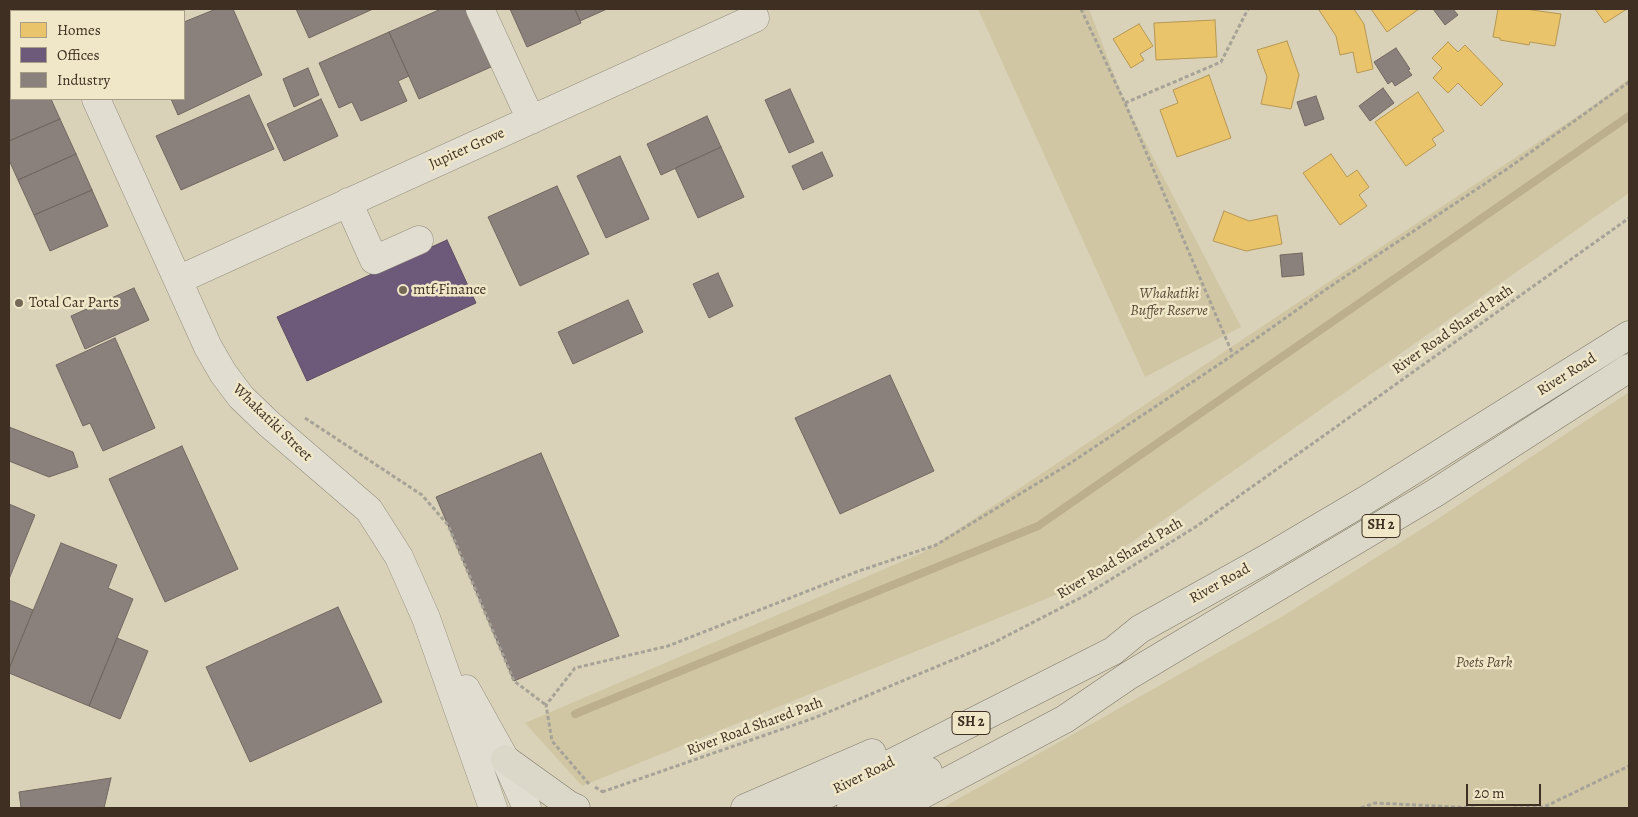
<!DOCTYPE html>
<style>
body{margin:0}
#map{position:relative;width:1638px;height:817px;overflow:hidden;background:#d9d2b8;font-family:Alegreya,serif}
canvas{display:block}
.frame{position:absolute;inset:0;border:10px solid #3e2f22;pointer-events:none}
.legend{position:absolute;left:10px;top:10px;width:175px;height:90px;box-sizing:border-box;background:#efe7c8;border:1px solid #a89d86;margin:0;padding:6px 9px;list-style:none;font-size:15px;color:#3e2f22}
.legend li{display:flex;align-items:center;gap:10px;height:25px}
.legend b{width:25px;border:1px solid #a89d86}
.scale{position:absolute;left:1466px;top:784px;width:75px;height:22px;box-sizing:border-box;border:2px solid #3e2f22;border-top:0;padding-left:6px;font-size:15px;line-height:18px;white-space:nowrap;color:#3e2f22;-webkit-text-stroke:4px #efe7c8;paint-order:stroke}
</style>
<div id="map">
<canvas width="1638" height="817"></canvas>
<div class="frame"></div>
<ul class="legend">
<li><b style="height:14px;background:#e9c46a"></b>Homes</li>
<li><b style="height:14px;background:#6d597a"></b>Offices</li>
<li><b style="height:14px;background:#8a817c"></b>Industry</li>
</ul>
<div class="scale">20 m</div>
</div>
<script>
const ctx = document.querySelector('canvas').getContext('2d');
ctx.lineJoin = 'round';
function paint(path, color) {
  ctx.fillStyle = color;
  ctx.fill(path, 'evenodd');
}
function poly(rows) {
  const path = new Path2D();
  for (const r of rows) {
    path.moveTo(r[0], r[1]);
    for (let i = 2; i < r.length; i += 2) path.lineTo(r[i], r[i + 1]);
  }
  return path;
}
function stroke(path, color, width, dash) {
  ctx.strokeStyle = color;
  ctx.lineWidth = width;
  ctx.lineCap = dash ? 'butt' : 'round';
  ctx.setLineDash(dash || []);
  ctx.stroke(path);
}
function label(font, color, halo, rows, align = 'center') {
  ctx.font = font + ' Alegreya,serif';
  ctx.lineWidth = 5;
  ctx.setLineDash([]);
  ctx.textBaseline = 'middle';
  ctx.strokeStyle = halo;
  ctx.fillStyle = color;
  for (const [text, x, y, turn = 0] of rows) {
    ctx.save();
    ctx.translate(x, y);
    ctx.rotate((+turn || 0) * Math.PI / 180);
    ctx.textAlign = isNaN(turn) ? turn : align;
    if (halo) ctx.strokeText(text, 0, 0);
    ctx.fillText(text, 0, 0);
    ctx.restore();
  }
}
paint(poly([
 [978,9,1089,9,1125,103,1241,327,1145,377],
 [1629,79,1629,193,1058,594,582,786,525,723,924,552,1588,109],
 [1629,392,1629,808,942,808,1283,616,1436,520]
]), '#d1c6a4');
const homes = poly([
 [1321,9,1354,9,1364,24,1373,69,1357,73,1353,52,1340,55,1336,36,1319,10,1321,9],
 [1371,9,1419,9,1387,32,1371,9],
 [1498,9,1525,9,1561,14,1555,46,1530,42,1529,45,1500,40,1500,38,1493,37,1498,9],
 [1595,9,1627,9,1605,23,1595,9],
 [1215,20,1217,57,1156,60,1154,23,1215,20],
 [1139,24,1153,46,1140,54,1144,60,1131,68,1113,39,1139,24],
 [1287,41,1299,75,1291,109,1261,104,1267,77,1257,50,1287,41],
 [1448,42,1458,52,1465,45,1503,84,1481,106,1458,83,1448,93,1433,78,1442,68,1432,58,1448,42],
 [1209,75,1231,138,1177,157,1160,110,1178,103,1173,90,1209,75],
 [1418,92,1444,131,1432,139,1436,145,1406,166,1375,122,1418,92],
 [1331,154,1347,177,1357,170,1369,187,1359,195,1367,206,1340,225,1303,173,1331,154],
 [1224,211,1249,221,1277,215,1282,244,1246,251,1213,241,1224,211]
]);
paint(homes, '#e9c46a');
stroke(homes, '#b69754', 1);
const offices = poly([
 [447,240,476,303,307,381,277,317,447,240]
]);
paint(offices, '#6d597a');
stroke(offices, '#5f4c60', 1);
const industry = poly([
 [132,9,180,9,181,11,133,11,132,9],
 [216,9,233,9,262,75,178,115,171,99,184,99,184,22,216,9],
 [296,9,373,9,309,38,296,9],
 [441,9,465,9,491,67,419,99,389,32,441,9],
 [510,9,575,9,581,23,527,47,510,9],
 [575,9,607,9,580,21,575,9],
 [1433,9,1453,9,1458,15,1445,25,1433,9],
 [389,32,409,76,398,81,407,101,361,121,352,102,339,108,319,63,389,32],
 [1396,48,1410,69,1408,70,1412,75,1395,86,1392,81,1388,84,1374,62,1396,48],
 [11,55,11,97,9,98,9,56,11,55],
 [308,68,319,95,294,107,283,79,308,68],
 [1383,88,1394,103,1370,121,1359,106,1383,88],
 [790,89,814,142,789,153,765,100,790,89],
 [249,95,274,149,181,190,156,136,249,95],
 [1316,96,1324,119,1305,126,1297,102,1316,96],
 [11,97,11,99,51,99,60,119,9,141,9,98,11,97],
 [321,99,338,136,284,161,267,124,321,99],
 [707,116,721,147,661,175,647,144,707,116],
 [60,119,76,154,18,180,9,160,9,141,60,119],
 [721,147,744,197,698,218,675,168,721,147],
 [822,152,833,176,803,190,792,166,822,152],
 [76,154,92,190,34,215,18,180,76,154],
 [620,156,649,219,606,238,577,176,620,156],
 [557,186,589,254,520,286,488,217,557,186],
 [92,190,108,226,50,251,34,215,92,190],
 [1302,253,1304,275,1282,277,1280,255,1302,253],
 [718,273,733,306,709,318,693,284,718,273],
 [134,288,149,320,85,349,71,316,134,288],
 [628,300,643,332,573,364,558,332,628,300],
 [115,338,155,428,103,451,90,423,83,426,56,365,115,338],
 [890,375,934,471,840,514,795,418,890,375],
 [9,427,73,452,78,467,49,477,9,461,9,427],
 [182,446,238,569,165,602,109,479,182,446],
 [541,453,619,636,514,681,436,497,541,453],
 [9,504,35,515,9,579,9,504],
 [61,543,117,565,108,588,133,599,89,706,9,673,9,669,61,543],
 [9,600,33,610,9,669,9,600],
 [338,607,382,702,250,762,206,667,338,607],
 [117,638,148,651,120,719,89,706,117,638],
 [111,778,104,808,21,808,19,792,111,778]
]);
paint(industry, '#8a817c');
stroke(industry, '#736861', 1);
stroke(poly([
 [575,714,1038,526,1629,116]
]), '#bbaf8e', 8);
const minor = poly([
 [55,9,56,11],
 [480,9,531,120],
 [96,99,208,347,223,373,241,397,268,423,369,510,399,557,426,618,493,808],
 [348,202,374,260,419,240],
 [178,280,755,18],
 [466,689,505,759,527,808]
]);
const highway = poly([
 [505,759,569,805,576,808],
 [745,808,872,753],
 [797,808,872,773,1113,651,1140,629,1264,560,1369,498,1629,335],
 [851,808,928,771],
 [897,808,1065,719,1128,676,1435,493,1629,368]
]);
stroke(minor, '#948e7f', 29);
stroke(highway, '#7f796a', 29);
stroke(poly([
 [1081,9,1125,103,1233,355],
 [1125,103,1221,62,1248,9],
 [305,418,422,495,448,525,514,681,546,705],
 [589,784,552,741,546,705,575,668,668,646,856,572,936,545,1069,464,1233,355,1328,288,1507,169,1629,82],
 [595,787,603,792],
 [602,792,814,718,993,643,1084,596,1197,526,1629,218],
 [1361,808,1375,803,1477,808],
 [1513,808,1544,807,1629,766]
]), '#a6a297', 3, [4, 2.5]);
stroke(minor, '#e1ded1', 28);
stroke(highway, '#dcd8c9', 28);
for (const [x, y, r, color] of [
 [403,290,5,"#746856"],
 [19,303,5,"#746856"]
]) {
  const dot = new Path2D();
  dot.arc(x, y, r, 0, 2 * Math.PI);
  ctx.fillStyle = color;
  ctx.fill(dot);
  stroke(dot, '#efe7c8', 2);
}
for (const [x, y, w] of [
 [1381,526,38],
 [971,723,38]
]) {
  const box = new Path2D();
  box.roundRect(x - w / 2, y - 11.5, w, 23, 4);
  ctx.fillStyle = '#efe7c8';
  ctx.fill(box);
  stroke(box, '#3e2f22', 1);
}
label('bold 14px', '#3e2f22', null, [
 ["SH 2",1381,526],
 ["SH 2",971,723]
]);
label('15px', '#3e2f22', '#efe7c8', [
 ["Jupiter Grove",467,149,-24],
 ["River Road Shared Path",1453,330,-35],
 ["River Road",1567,375,-32],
 ["Whakatiki Street",272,423,44],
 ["River Road Shared Path",1120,559,-31],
 ["River Road",1220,584,-29],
 ["River Road Shared Path",755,727,-20],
 ["River Road",864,776,-26]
]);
label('15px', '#3e2f22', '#efe7c8', [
 ["mtf Finance",413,290],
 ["Total Car Parts",29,303]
], 'left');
label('italic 15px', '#5a4b39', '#efe7c8', [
 ["Whakatiki",1169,294],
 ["Buffer Reserve",1169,311],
 ["Poets Park",1484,663]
]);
</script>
